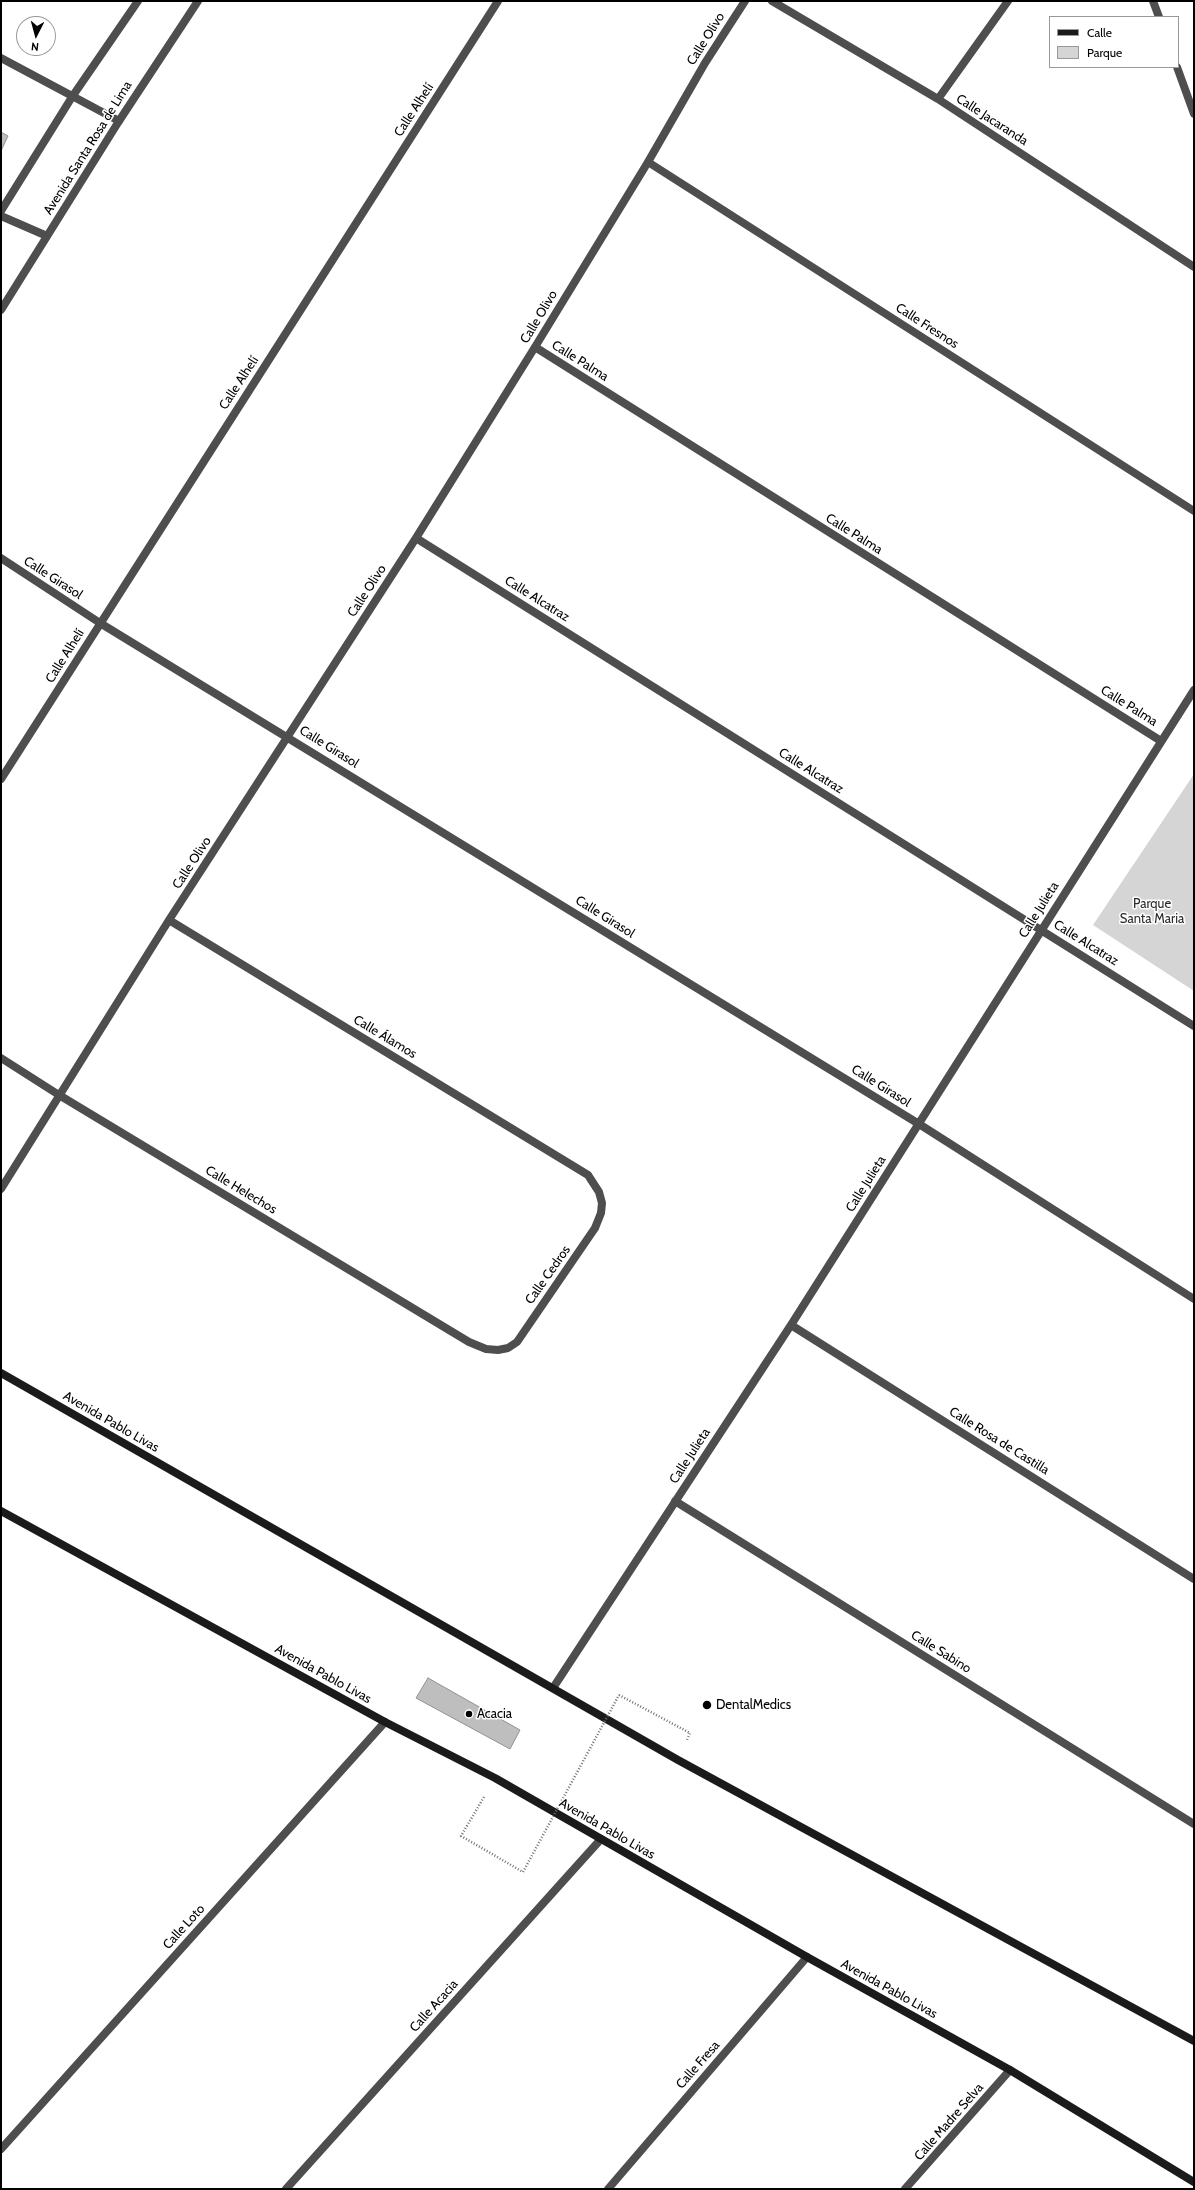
<!DOCTYPE html>
<meta charset="utf-8">
<style>
body{margin:0}
#map{position:relative;width:1195px;height:2190px;overflow:hidden;background:#fff;font-family:Cabin,sans-serif}
canvas{display:block}
.frame{position:absolute;inset:0;border:2px solid #000;pointer-events:none}
.legend{position:absolute;left:1049px;top:16px;width:130px;height:52px;box-sizing:border-box;background:#fff;border:1px solid #999;margin:0;padding:5px 7px;list-style:none;font-size:12px;color:#000}
.legend li{display:flex;align-items:center;gap:8px;height:20px}
.legend b{width:20px;border:1px solid #999}
.north{position:absolute;left:16px;top:16px;width:40px;height:40px;box-sizing:border-box;background:#fff;border:1px solid #999;border-radius:50%;rotate:186deg;font-size:11px;font-weight:700;line-height:16px;text-align:center;color:#000}
.north::after{content:'';display:block;margin:auto;width:14px;height:18px;background:#000;clip-path:polygon(50% 0,100% 100%,50% 72%,0 100%)}
</style>
<div id="map">
<canvas width="1195" height="2190"></canvas>
<div class="frame"></div>
<ul class="legend">
<li><b style="height:5px;background:#1b1b1b"></b>Calle</li>
<li><b style="height:11px;background:#d5d5d5"></b>Parque</li>
</ul>
<div class="north">N</div>
</div>
<script>
const ctx = document.querySelector('canvas').getContext('2d');
ctx.lineJoin = 'round';
function paint(path, color) {
  ctx.fillStyle = color;
  ctx.fill(path, 'evenodd');
}
function poly(rows) {
  const path = new Path2D();
  for (const r of rows) {
    path.moveTo(r[0], r[1]);
    for (let i = 2; i < r.length; i += 2) path.lineTo(r[i], r[i + 1]);
  }
  return path;
}
function stroke(path, color, width, dash) {
  ctx.strokeStyle = color;
  ctx.lineWidth = width;
  ctx.lineCap = dash ? 'butt' : 'round';
  ctx.setLineDash(dash || []);
  ctx.stroke(path);
}
function label(font, color, halo, rows, align = 'center') {
  ctx.font = font + ' Cabin,sans-serif';
  ctx.lineWidth = 3;
  ctx.setLineDash([]);
  ctx.textBaseline = 'middle';
  ctx.strokeStyle = halo;
  ctx.fillStyle = color;
  for (const [text, x, y, turn = 0] of rows) {
    ctx.save();
    ctx.translate(x, y);
    ctx.rotate((+turn || 0) * Math.PI / 180);
    ctx.textAlign = isNaN(turn) ? turn : align;
    if (halo) ctx.strokeText(text, 0, 0);
    ctx.fillText(text, 0, 0);
    ctx.restore();
  }
}
paint(poly([
 [1194,774,1194,991,1093,925]
]), '#d5d5d5');
const building = poly([
 [1,132,8,136,1,151,1,132],
 [428,1678,520,1730,510,1749,416,1698,428,1678]
]);
paint(building, '#bebebe');
stroke(building, '#929292', 1);
stroke(poly([
 [619,1695,690,1733,687,1740],
 [484,1797,461,1836,523,1872]
]), '#707070', 2.5, [1, 2]);
stroke(poly([
 [1,216,47,236]
]), '#4e4e4e', 8);
stroke(poly([
 [772,1,938,99,1194,267],
 [1153,1,1159,17],
 [1,58,119,121],
 [1177,67,1194,114],
 [938,99,1008,1],
 [648,162,1194,511],
 [535,347,1161,741],
 [416,538,1194,1026],
 [1,558,100,623,919,1124,1194,1299],
 [1,779,498,1],
 [1,1058,59,1095,469,1342,486,1349,498,1350,508,1348,517,1342,595,1228,601,1213,602,1203,599,1192,588,1175,169,920],
 [1,1189,169,920,416,538,535,347,648,162,705,63,745,1],
 [791,1325,1194,1579],
 [675,1501,1194,1824],
 [553,1688,791,1325,1194,690],
 [1,2149,385,1722],
 [286,2189,601,1839],
 [608,2189,807,1957],
 [905,2189,1010,2070]
]), '#4e4e4e', 8);
stroke(poly([
 [1,211,72,97,138,1],
 [1,310,119,121,198,1]
]), '#4e4e4e', 8);
stroke(poly([
 [1,1373,678,1760,1194,2041],
 [1,1511,385,1722,495,1778,807,1957,1010,2070,1194,2182]
]), '#1b1b1b', 8);
stroke(poly([
 [523,1872,619,1695]
]), '#707070', 2.5, [1, 2]);
for (const [x, y, r, color] of [
 [707,1705,5,"#000"],
 [469,1714,4,"#000"]
]) {
  const dot = new Path2D();
  dot.arc(x, y, r, 0, 2 * Math.PI);
  ctx.fillStyle = color;
  ctx.fill(dot);
  stroke(dot, '#fff', 1.5);
}
label('13px', '#000', '#fff', [
 ["Calle Olivo",706,39,-58],
 ["Calle Alhelí",414,110,-57],
 ["Calle Jacaranda",992,120,33],
 ["Avenida Santa Rosa de Lima",88,148,-58],
 ["Calle Olivo",539,317,-59],
 ["Calle Fresnos",927,326,33],
 ["Calle Palma",580,361,32],
 ["Calle Alhelí",239,383,-57],
 ["Calle Palma",854,534,32],
 ["Calle Girasol",53,578,33],
 ["Calle Olivo",367,591,-57],
 ["Calle Alcatraz",537,599,32],
 ["Calle Alhelí",65,656,-58],
 ["Calle Palma",1129,706,32],
 ["Calle Girasol",329,747,32],
 ["Calle Alcatraz",811,771,32],
 ["Calle Olivo",192,863,-57],
 ["Calle Julieta",1039,910,-58],
 ["Calle Girasol",605,917,32],
 ["Calle Alcatraz",1086,943,32],
 ["Calle Álamos",385,1037,31],
 ["Calle Girasol",881,1086,32],
 ["Calle Julieta",866,1184,-58],
 ["Calle Helechos",241,1190,31],
 ["Calle Cedros",548,1275,-55],
 ["Avenida Pablo Livas",111,1422,30],
 ["Calle Rosa de Castilla",999,1441,32],
 ["Calle Julieta",690,1456,-57],
 ["Calle Sabino",941,1652,32],
 ["Avenida Pablo Livas",323,1674,29],
 ["Avenida Pablo Livas",607,1829,30],
 ["Calle Loto",184,1927,-48],
 ["Avenida Pablo Livas",889,1989,29],
 ["Calle Acacia",434,2006,-48],
 ["Calle Fresa",698,2065,-49],
 ["Calle Madre Selva",949,2122,-49]
]);
label('13px', '#2c2c2c', '#fff', [
 ["Parque",1152,904],
 ["Santa Maria",1152,919]
]);
label('13px', '#000', '#fff', [
 ["DentalMedics",716,1705],
 ["Acacia",477,1714]
], 'left');
</script>
